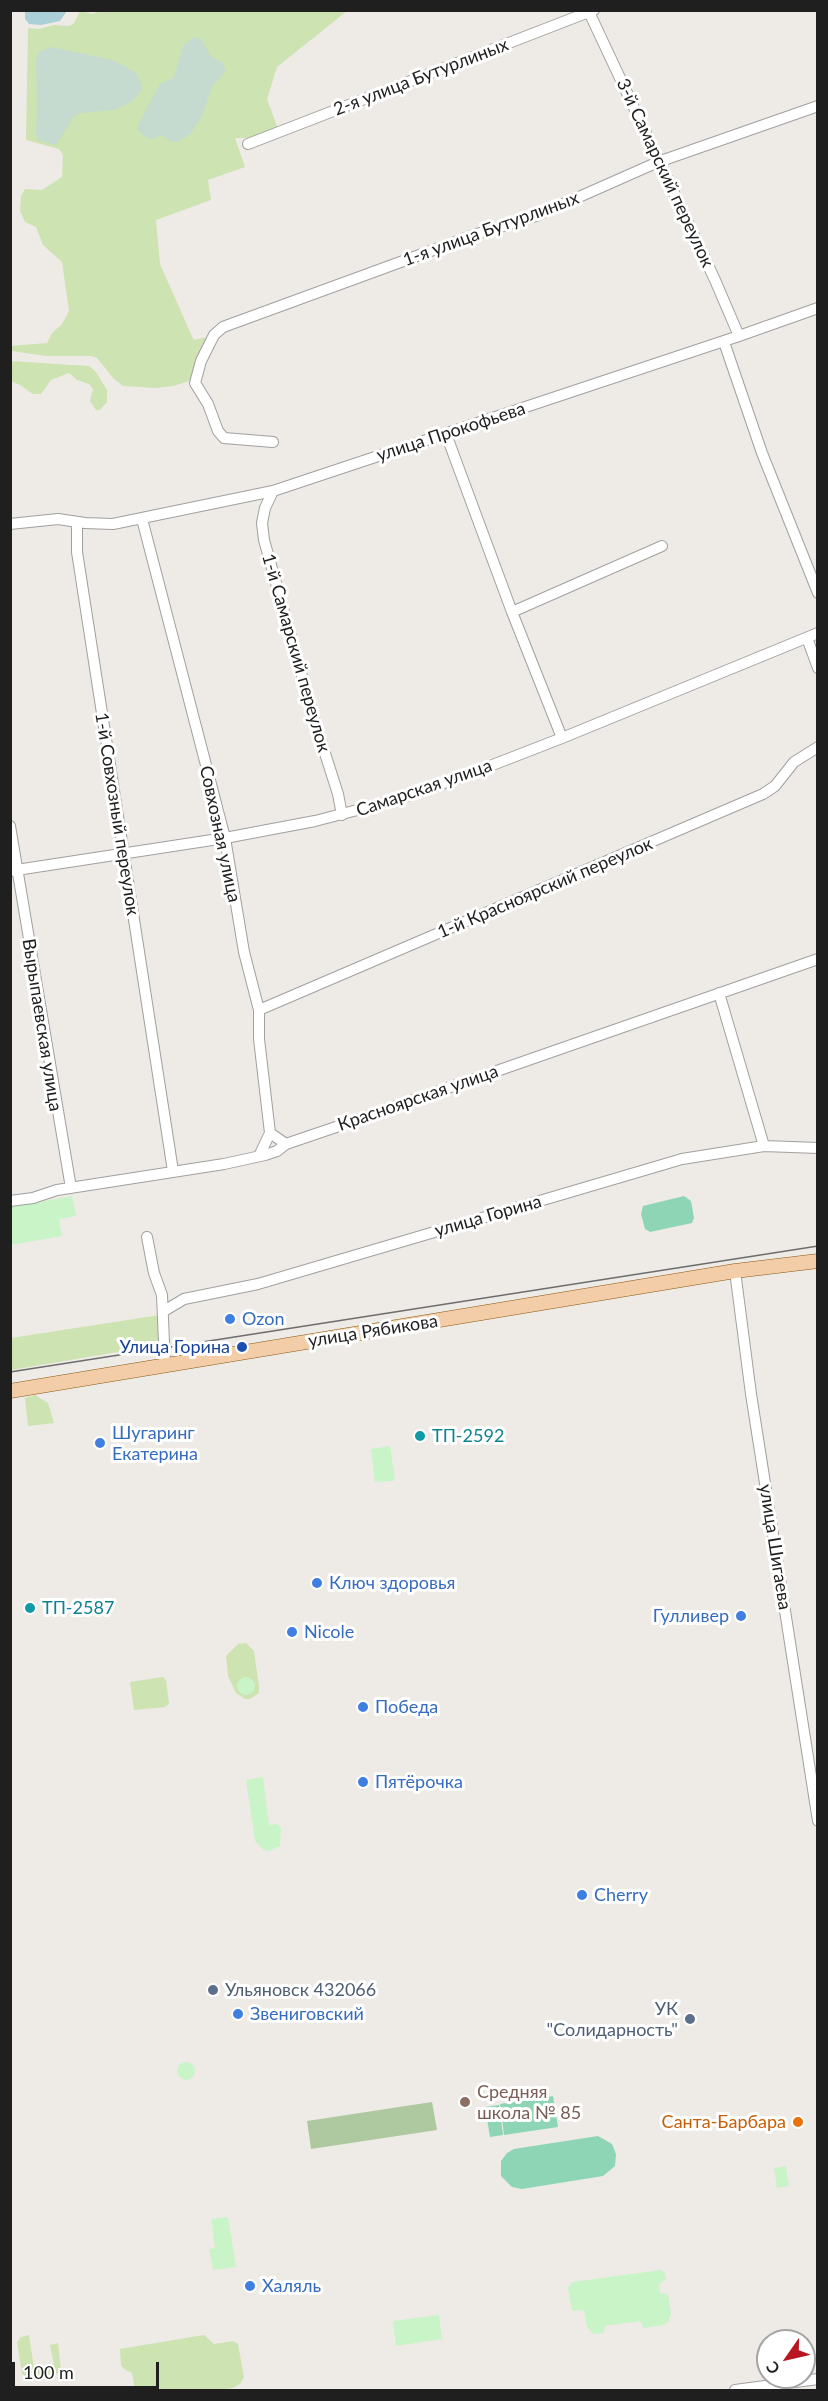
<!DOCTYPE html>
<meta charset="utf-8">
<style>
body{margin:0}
#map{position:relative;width:828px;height:2401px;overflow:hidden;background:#eeebe6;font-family:Lato,sans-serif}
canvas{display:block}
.frame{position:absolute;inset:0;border:12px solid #1f1f1f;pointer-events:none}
.north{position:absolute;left:756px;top:2329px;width:60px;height:60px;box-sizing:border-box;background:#fff;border:2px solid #a5a5a5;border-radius:50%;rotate:236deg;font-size:16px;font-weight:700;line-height:24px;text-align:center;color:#1f1f1f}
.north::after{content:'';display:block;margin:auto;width:21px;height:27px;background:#b81621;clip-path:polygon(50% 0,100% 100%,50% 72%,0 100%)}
.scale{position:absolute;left:12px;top:2362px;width:147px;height:27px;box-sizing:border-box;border:3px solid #1f1f1f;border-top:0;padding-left:8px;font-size:18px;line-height:21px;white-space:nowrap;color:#1f1f1f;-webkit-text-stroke:4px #fff;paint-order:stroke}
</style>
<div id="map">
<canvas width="828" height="2401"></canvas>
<div class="frame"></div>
<div class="north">С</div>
<div class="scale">100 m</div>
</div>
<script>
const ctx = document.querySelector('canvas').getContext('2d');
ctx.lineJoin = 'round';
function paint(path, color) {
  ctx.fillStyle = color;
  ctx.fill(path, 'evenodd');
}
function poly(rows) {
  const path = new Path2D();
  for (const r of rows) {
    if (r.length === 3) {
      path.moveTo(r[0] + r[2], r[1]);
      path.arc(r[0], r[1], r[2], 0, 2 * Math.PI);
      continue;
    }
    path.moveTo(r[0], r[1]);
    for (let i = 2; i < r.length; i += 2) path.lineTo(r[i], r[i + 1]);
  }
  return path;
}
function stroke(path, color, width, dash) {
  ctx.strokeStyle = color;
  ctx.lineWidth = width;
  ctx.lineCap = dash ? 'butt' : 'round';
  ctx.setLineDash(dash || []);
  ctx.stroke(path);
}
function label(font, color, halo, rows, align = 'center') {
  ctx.font = font + ' Lato,sans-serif';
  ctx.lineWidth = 6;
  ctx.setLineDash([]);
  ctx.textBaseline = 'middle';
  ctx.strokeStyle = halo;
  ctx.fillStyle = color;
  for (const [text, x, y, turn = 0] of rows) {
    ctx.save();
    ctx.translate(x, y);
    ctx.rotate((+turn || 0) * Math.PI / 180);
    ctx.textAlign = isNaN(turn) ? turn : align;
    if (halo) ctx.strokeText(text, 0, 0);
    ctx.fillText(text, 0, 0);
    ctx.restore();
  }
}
paint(poly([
 [101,10,347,11,277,67,267,99,278,129,257,138,235,138,245,167,208,180,211,200,156,220,160,264,191,334,194,340,208,337,192,377,189,381,173,386,156,388,123,386,114,379,97,358,91,356,46,356,11,351,11,346,47,343,52,333,62,324,69,311,62,262,43,245,36,227,25,222,20,211,21,196,25,189,42,190,62,177,63,155,59,149,26,140,28,28,39,29,54,25,70,26,74,23,80,11,93,14],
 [10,361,89,366,96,372,107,390,107,402,100,410,96,410,90,401,93,389,89,384,77,380,69,373,51,380,41,394,33,394,20,385,11,381],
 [160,1315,159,1345,11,1370,11,1338],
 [35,1395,48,1403,54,1423,28,1426,25,1398],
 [246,1643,254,1651,259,1686,259,1693,250,1699,245,1699,236,1693,228,1676,226,1656,238,1644],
 [163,1677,166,1680,169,1704,165,1707,134,1710,130,1682],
 [29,2335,34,2368,44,2367,45,2376,28,2378,22,2374,17,2342,21,2337],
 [204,2335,214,2344,233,2341,238,2344,244,2377,240,2384,233,2388,218,2390,135,2390,132,2373,124,2369,121,2365,120,2349],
 [58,2343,61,2370,57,2374,48,2375,47,2367,54,2365,50,2345]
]), '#cde3b1');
paint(poly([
 [432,2102,437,2130,311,2149,307,2121]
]), '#aec99f');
paint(poly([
 [196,37,201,39,211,56,223,63,226,71,213,85,201,118,190,134,180,141,172,142,161,135,154,139,147,138,137,129,141,119,160,84,174,77,183,46,192,38],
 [51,47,113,60,136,73,142,85,141,91,131,102,123,106,114,110,80,113,74,116,56,145,38,140,36,133,37,108,36,59,39,52]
]), '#c5dbcf');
paint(poly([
 [72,1196,76,1216,59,1219,62,1236,11,1245,11,1207],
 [390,1446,395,1479,393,1481,375,1482,371,1449],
 [246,1686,9],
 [263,1777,269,1825,278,1824,281,1829,280,1846,269,1851,264,1850,255,1841,246,1780],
 [186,2071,9],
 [786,2166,789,2186,777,2188,774,2168],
 [228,2217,236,2267,213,2270,209,2249,215,2248,211,2219],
 [661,2270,665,2273,666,2279,659,2284,660,2293,668,2294,671,2314,668,2322,663,2325,644,2328,640,2321,605,2326,604,2333,593,2334,587,2327,584,2310,572,2311,568,2288,572,2282],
 [439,2315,442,2339,396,2346,393,2321]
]), '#c8f4c8');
paint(poly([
 [684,1196,691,1201,694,1218,692,1223,650,1232,645,1229,641,1214,643,1206],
 [553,2096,558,2127,504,2135,500,2104],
 [499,2105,503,2135,490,2137,485,2107],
 [598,2136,612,2144,616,2154,615,2166,603,2176,522,2189,512,2187,501,2176,501,2161,507,2153,514,2149]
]), '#8dd5b4');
paint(poly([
 [25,11,25,10,67,11,60,21,41,25,29,24,25,19]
]), '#abd0d7');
const minor = poly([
 [588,10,715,280,739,336],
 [248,144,594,10],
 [724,342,762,453,818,593],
 [446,434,512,612,562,738],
 [273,442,224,438,218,431,208,404,195,383,201,361,214,335,223,327,477,234,536,216,658,162,818,106],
 [273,491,265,508,262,523,264,540,314,719,338,794,342,815],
 [142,519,225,838,244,952,259,1010,259,1039,270,1133,286,1144],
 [77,522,77,552,173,1171],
 [10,524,58,519,85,523,113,524,273,491,739,336,818,308],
 [512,612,662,546],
 [807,638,818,668],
 [10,826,71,1188],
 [10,871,225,838,315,821,392,801,459,778,562,738,818,633],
 [719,993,764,1146],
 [259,1010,763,794,775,786,794,762,818,747],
 [259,1156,270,1133],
 [10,1201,33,1198,57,1190,224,1164,265,1155,277,1151,286,1144,339,1126,818,959],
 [147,1237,154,1273,162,1295,165,1366],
 [735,1271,751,1394,818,1821],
 [164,1311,184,1299,258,1284,682,1159,764,1146,818,1148],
 [735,2390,818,2379]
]);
const major = poly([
 [10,1391,735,1271,818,1261]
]);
stroke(minor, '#a0a0a0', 12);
stroke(major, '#895910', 15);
stroke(minor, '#fff', 10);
stroke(major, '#f2cda8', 14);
stroke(poly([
 [10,1372,818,1246]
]), '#6d6d6d', 1.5);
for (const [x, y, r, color] of [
 [230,1319,6,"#3f7fe0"],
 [242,1347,6,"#1a4fb4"],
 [420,1436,6,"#0f9aa8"],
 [100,1443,6,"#3f7fe0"],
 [317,1583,6,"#3f7fe0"],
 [30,1608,6,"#0f9aa8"],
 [741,1616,6,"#3f7fe0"],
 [292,1632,6,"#3f7fe0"],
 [363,1707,6,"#3f7fe0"],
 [363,1782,6,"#3f7fe0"],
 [582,1895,6,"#3f7fe0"],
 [213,1990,6,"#5c6f8a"],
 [238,2014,6,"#3f7fe0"],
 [690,2019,6,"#5c6f8a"],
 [465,2102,6,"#8d6e63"],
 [798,2122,6,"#e8710a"],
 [250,2286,6,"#3f7fe0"]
]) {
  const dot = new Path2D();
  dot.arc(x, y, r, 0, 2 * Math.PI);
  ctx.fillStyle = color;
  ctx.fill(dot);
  stroke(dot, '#fff', 2);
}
label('18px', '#1f1f1f', '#fff', [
 ["2-я улица Бутурлиных",421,77,-21],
 ["3-й Самарский переулок",665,173,65],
 ["1-я улица Бутурлиных",491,229,-20],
 ["улица Прокофьева",451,432,-18],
 ["1-й Самарский переулок",296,653,74],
 ["Самарская улица",424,788,-19],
 ["1-й Совхозный переулок",117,814,81],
 ["Совхозная улица",220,834,78],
 ["1-й Красноярский переулок",545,888,-23],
 ["Вырыпаевская улица",42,1025,81],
 ["Красноярская улица",418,1098,-19],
 ["улица Горина",488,1216,-16],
 ["улица Рябикова",373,1331,-9],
 ["улица Шигаева",775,1547,81]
]);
label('18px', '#366cbe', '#fff', [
 ["Ozon",242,1319],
 ["Шугаринг",112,1433],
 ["Екатерина",112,1454],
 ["Ключ здоровья",329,1583],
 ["Гулливер",729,1616,"right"],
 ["Nicole",304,1632],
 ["Победа",375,1707],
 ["Пятёрочка",375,1782],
 ["Cherry",594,1895],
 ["Звениговский",250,2014],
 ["Халяль",262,2286]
], 'left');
label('18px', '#164399', '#fff', [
 ["Улица Горина",230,1347]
], 'right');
label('18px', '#0d838f', '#fff', [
 ["ТП-2592",432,1436],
 ["ТП-2587",42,1608]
], 'left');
label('18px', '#4e5e75', '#fff', [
 ["Ульяновск 432066",225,1990],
 ["УК",678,2009,"right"],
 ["\"Солидарность\"",678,2030,"right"]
], 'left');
label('18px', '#785e54', '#fff', [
 ["Средняя",477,2092],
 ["школа № 85",477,2113]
], 'left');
label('18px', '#c56008', '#fff', [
 ["Санта-Барбара",786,2122]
], 'right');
</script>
